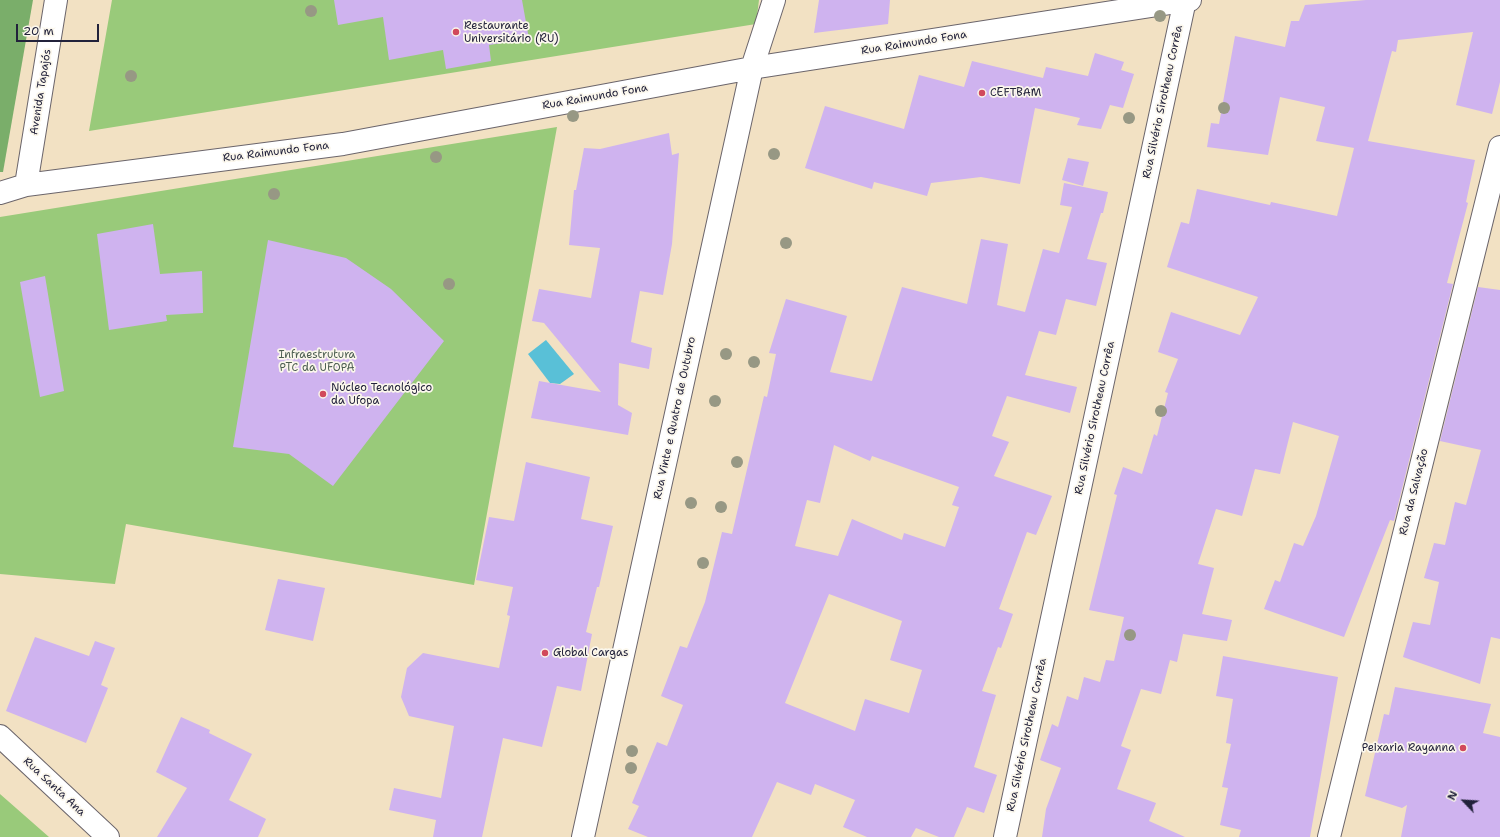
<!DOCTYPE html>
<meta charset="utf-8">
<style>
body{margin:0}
#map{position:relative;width:1500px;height:837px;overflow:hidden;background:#f2e1c3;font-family:"Shantell Sans",sans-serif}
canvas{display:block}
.north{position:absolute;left:1444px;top:781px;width:40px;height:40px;-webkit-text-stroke:3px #fbf7ec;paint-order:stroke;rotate:295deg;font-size:11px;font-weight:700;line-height:16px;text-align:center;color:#22223b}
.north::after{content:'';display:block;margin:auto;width:14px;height:18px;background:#22223b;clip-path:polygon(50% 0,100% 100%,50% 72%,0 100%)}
.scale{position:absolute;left:16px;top:24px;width:83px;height:18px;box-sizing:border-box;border:2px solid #22223b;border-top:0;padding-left:5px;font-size:12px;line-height:14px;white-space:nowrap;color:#22223b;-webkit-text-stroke:3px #fbf7ec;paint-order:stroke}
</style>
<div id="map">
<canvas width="1500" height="837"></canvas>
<div class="north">N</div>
<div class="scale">20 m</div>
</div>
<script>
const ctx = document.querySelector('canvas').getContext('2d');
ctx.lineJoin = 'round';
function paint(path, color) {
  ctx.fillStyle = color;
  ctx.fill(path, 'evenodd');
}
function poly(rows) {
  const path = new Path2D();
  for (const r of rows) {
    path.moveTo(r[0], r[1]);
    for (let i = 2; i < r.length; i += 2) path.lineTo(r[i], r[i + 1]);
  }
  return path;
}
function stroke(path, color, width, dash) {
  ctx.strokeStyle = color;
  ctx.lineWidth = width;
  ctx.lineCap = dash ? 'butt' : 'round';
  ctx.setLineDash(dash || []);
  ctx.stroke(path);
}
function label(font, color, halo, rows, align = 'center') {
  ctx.font = font + ' "Shantell Sans",sans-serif';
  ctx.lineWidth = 3.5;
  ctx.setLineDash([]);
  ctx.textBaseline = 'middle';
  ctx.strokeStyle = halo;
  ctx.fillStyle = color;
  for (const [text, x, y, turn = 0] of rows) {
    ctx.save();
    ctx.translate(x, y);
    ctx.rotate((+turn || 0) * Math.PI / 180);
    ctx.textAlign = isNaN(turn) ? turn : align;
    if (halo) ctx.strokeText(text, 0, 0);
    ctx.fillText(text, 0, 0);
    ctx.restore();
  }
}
paint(poly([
 [112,0,759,0,756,24,89,131],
 [557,127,474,585,126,524,115,584,0,574,0,217],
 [0,794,49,837,0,837]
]), '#99ca7a');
paint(poly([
 [0,0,33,0,3,172,0,172]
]), '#7aae6a');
paint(poly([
 [546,340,574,374,560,384,550,383,528,354]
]), '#59c0d7');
paint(poly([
 [334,0,522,0,529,39,489,45,491,61,446,69,443,50,389,60,383,17,338,25],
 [819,0,890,0,888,24,814,33],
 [1366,0,1500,0,1500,82,1492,114,1456,105,1473,32,1398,40,1396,52,1392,51,1368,141,1475,160,1466,202,1468,203,1447,283,1453,284,1394,521,1390,520,1344,637,1264,609,1275,580,1280,582,1294,543,1303,546,1316,516,1339,436,1293,422,1280,474,1255,469,1242,516,1216,509,1198,564,1214,568,1202,614,1232,620,1227,641,1183,634,1177,662,1170,660,1161,694,1141,689,1121,746,1131,750,1117,789,1156,803,1149,821,1185,837,1042,837,1046,809,1061,768,1040,760,1052,724,1058,727,1067,696,1078,700,1084,677,1100,682,1106,660,1114,661,1124,617,1089,610,1117,495,1114,494,1123,467,1142,474,1154,434,1157,436,1168,393,1165,392,1178,359,1158,352,1171,312,1240,335,1258,297,1167,267,1181,222,1189,224,1197,189,1270,205,1271,202,1337,216,1354,148,1316,141,1325,107,1280,97,1268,155,1207,147,1211,123,1219,124,1235,36,1285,47,1291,21,1299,21,1305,5],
 [1095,53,1124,62,1121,70,1134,74,1123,108,1110,105,1101,129,1077,125,1080,118,1035,108,1020,184,981,177,931,183,927,196,874,182,872,189,805,168,825,106,904,129,919,75,964,87,972,61,1043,78,1046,67,1088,76],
 [669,133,672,155,679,153,672,244,663,295,640,291,631,342,652,348,649,369,619,363,618,405,632,413,628,435,531,418,539,381,601,392,544,323,532,321,539,289,591,298,600,248,569,245,574,190,576,190,584,148,600,149],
 [1068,158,1089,162,1083,186,1062,180],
 [1064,183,1108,192,1103,213,1101,213,1087,259,1107,263,1096,306,1066,299,1056,335,1039,331,1025,375,1077,387,1070,413,1007,396,992,436,1009,442,994,476,1052,496,1036,535,1027,532,999,609,1013,614,1001,648,998,647,982,691,996,695,974,767,997,775,984,813,967,807,954,837,939,837,916,828,911,837,867,837,843,827,855,800,815,784,811,795,777,782,752,837,648,837,628,829,639,806,632,803,657,742,667,746,683,705,661,696,680,646,687,648,705,602,722,532,732,534,764,396,767,397,776,354,769,353,786,299,847,316,830,372,872,381,902,287,967,304,981,239,1008,244,997,305,1025,312,1043,249,1059,253,1072,207,1060,205],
 [834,445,870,461,872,456,959,487,952,505,959,507,945,547,904,533,902,540,852,519,838,556,795,546,807,500,820,503],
 [829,594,902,621,890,660,922,670,909,713,865,699,855,731,785,703],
 [153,224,160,274,202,271,203,313,166,315,167,321,109,330,97,234],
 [268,240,346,258,391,289,444,341,333,486,289,454,233,447],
 [45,276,64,391,40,397,20,282],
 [1478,287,1500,290,1500,639,1491,637,1480,684,1403,657,1413,622,1430,625,1439,582,1424,578,1434,543,1445,545,1455,502,1466,505,1481,450,1440,441],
 [526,462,590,477,581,519,613,526,599,587,597,587,586,632,592,634,581,691,557,686,542,747,503,738,482,837,433,837,436,820,389,810,394,788,441,798,454,726,409,716,401,697,407,668,423,653,499,668,510,616,507,615,513,587,476,580,489,517,514,521],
 [278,579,325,588,313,641,265,630],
 [35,637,89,656,95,641,115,648,101,685,108,688,86,743,6,711],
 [1223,656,1338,677,1310,837,1239,837,1241,830,1220,825,1228,788,1222,787,1231,744,1226,743,1233,699,1216,696],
 [1395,687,1491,704,1483,733,1500,737,1500,837,1401,837,1407,805,1402,808,1365,796,1384,714,1389,715],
 [181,717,210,730,209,733,252,754,229,800,266,819,258,837,157,837,187,788,156,772]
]), '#cfb3ef');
const minor = poly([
 [26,185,56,0],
 [0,193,26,185,343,144,752,68],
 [0,736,108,837],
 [583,837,752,68,774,0],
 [1005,837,1185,0],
 [1329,837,1500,147]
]);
const tertiary = poly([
 [752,68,1190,0]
]);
stroke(minor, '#6b656b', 24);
stroke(tertiary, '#6b656b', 24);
stroke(minor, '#fff', 22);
stroke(tertiary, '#fff', 22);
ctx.fillStyle = '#979884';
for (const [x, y] of [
 [311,11],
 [1160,16],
 [131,76],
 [1224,108],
 [573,116],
 [1129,118],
 [774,154],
 [436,157],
 [274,194],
 [786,243],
 [449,284],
 [726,354],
 [754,362],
 [715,401],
 [1161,411],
 [737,462],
 [691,503],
 [721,507],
 [703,563],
 [1130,635],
 [632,751],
 [631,768]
]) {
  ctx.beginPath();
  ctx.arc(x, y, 6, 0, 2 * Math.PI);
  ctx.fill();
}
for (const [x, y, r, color] of [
 [456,32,4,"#d1495b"],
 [982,93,4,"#d1495b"],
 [323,394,4,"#d1495b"],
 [545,653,4,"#d1495b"],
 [1463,748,4,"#d1495b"]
]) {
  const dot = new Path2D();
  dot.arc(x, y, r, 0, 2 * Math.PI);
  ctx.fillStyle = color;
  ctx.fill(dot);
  stroke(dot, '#fbf7ec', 1.5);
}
label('11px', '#22223b', '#fbf7ec', [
 ["Restaurante",464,26],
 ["Universitário (RU)",464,39],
 ["CEFTBAM",990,93],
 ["Núcleo Tecnológico",331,388],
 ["da Ufopa",331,401],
 ["Global Cargas",553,653],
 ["Peixaria Rayanna",1455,748,"right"]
], 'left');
label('11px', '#22223b', '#fbf7ec', [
 ["Rua Raimundo Fona",914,43,-9],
 ["Avenida Tapajós",41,92,-81],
 ["Rua Raimundo Fona",595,97,-10],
 ["Rua Silvério Sirotheau Corrêa",1163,102,-78],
 ["Rua Raimundo Fona",276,152,-7],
 ["Rua Vinte e Quatro de Outubro",675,418,-78],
 ["Rua Silvério Sirotheau Corrêa",1095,418,-78],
 ["Rua da Salvação",1414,492,-76],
 ["Rua Silvério Sirotheau Corrêa",1027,735,-78],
 ["Rua Santa Ana",54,787,43]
]);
label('11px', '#4c5d51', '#fbf7ec', [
 ["Infraestrutura",317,355],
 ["PTC da UFOPA",317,368]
]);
</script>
